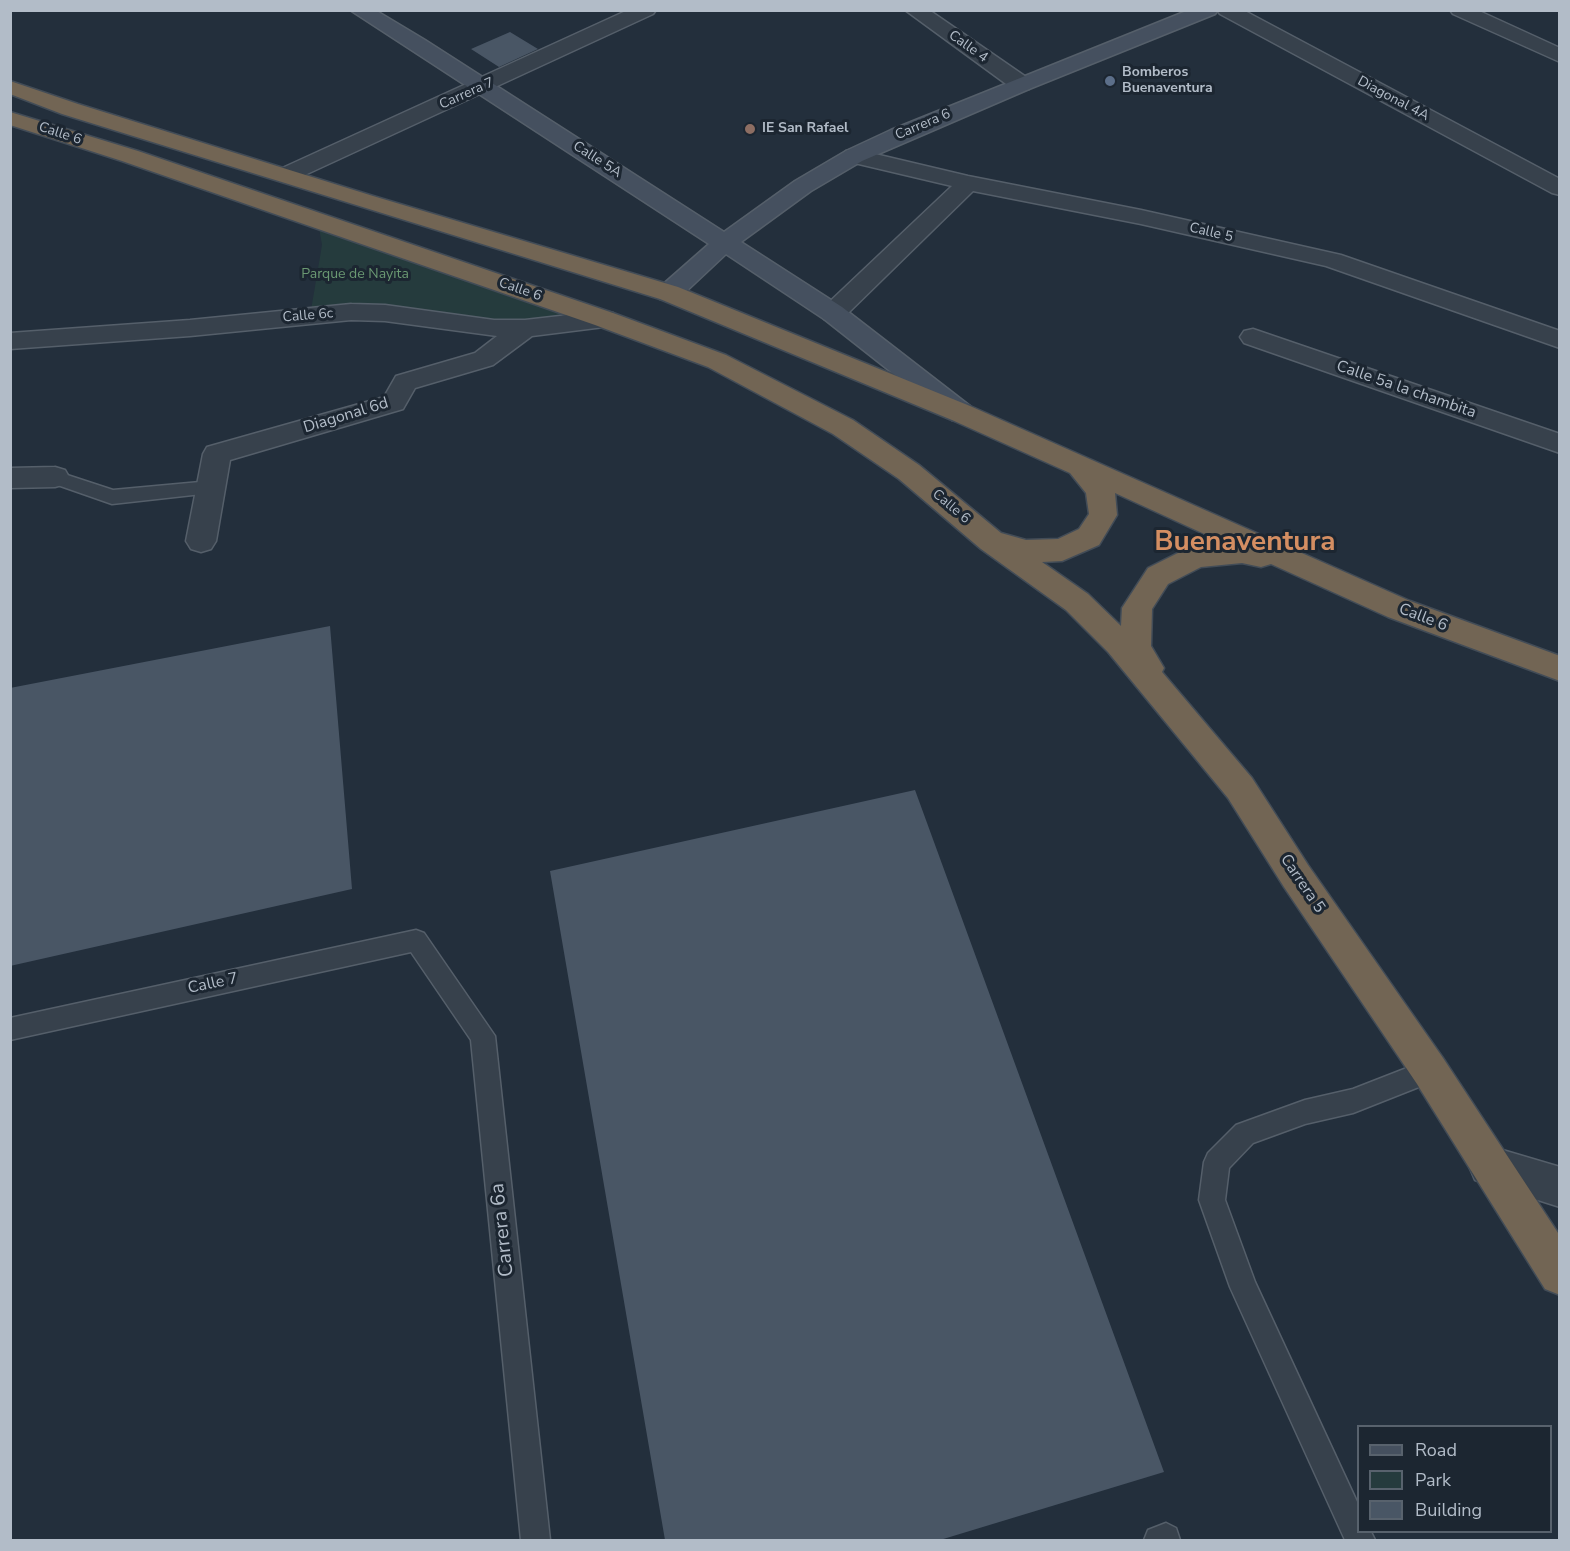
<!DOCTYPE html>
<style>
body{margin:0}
#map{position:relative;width:1570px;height:1551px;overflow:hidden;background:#232f3c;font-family:"Nunito Sans",sans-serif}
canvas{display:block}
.frame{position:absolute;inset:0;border:12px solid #b2bcc8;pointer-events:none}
.legend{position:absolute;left:1357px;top:1425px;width:195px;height:108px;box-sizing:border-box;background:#1c2631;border:2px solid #58626d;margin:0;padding:8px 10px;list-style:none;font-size:18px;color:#b2bcc8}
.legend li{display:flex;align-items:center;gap:12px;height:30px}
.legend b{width:30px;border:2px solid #58626d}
</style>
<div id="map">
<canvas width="1570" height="1551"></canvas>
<div class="frame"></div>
<ul class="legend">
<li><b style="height:8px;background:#45505f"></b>Road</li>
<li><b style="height:16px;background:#253b3d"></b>Park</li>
<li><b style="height:16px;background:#495665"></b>Building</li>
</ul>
</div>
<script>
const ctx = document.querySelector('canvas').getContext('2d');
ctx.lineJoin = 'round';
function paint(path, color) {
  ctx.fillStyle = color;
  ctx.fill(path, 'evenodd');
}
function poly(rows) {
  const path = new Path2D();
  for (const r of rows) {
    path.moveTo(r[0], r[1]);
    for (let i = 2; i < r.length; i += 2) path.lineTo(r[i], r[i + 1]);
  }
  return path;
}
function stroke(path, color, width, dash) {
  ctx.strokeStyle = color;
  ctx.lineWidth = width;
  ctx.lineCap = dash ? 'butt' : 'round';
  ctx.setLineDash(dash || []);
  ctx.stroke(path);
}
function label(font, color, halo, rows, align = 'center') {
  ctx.font = font + ' "Nunito Sans",sans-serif';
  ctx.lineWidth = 6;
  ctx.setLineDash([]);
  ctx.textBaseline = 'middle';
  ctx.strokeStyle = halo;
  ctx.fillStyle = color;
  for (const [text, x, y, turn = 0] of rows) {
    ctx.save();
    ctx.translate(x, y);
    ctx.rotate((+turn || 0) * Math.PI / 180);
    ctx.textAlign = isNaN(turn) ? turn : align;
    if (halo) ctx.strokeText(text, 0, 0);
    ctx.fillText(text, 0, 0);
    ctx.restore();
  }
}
paint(poly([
 [318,222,604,319,525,328,310,316,322,245]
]), '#253b3d');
paint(poly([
 [510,32,538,49,499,67,471,49],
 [330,626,352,889,10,966,10,688],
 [915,790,1164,1472,940,1540,665,1540,550,871]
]), '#495665');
const lane = poly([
 [55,471,113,490,211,481,217,482,220,487,217,492,211,493,112,504,49,482,46,477,49,472,55,471],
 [416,930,424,933,495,1036,550,1540,521,1540,471,1040,411,952,10,1040,10,1018,416,930],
 [1430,1059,1439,1063,1442,1071,1439,1079,1353,1113,1305,1124,1253,1143,1229,1168,1225,1200,1255,1282,1358,1504,1358,1532,1371,1532,1375,1540,1345,1540,1230,1287,1199,1200,1204,1162,1208,1153,1236,1125,1305,1100,1353,1089,1430,1059],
 [1166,1523,1176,1528,1180,1540,1144,1540,1148,1530,1166,1523]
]);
const street = poly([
 [628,10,656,10,653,14,294,180,286,182,278,180,275,175,278,170,628,10],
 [905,10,929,10,1029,79,1032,84,1029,89,1021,90,1013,89,905,10],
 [1217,10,1243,10,1560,179,1560,195,1552,193,1220,14,1217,10],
 [1450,10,1477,10,1560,48,1560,62,1453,14,1450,10],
 [854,149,968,176,1141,210,1341,255,1560,331,1560,348,1326,266,1141,224,973,191,842,319,833,321,824,319,820,313,824,307,952,186,846,161,843,156,846,151,854,149],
 [351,304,385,305,494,320,525,320,604,311,613,313,617,319,613,325,604,327,532,336,493,365,415,388,403,409,230,460,216,541,211,549,201,552,191,549,186,541,203,454,207,447,384,397,396,376,475,353,497,336,385,321,351,320,190,336,10,349,10,333,190,320,351,304],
 [1253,329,1560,434,1560,453,1244,343,1240,337,1244,331,1253,329],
 [55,467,65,470,69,477,65,484,55,487,10,488,10,468,55,467],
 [1489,1146,1560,1167,1560,1207,1475,1180,1469,1166,1475,1152,1489,1146]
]);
const secondary = poly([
 [350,10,375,10,425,40,724,232,795,181,846,151,891,130,1189,10,1218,10,1215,14,1029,89,862,161,811,191,741,242,842,307,970,406,974,413,970,420,961,422,952,420,824,319,726,254,678,299,669,301,660,299,657,293,660,287,709,244,350,10]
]);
const highway = poly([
 [10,81,78,104,373,196,678,287,970,406,1410,601,1560,656,1560,681,1388,617,1271,564,1261,567,1242,563,1201,567,1168,584,1152,609,1151,646,1164,668,1162,672,1252,778,1308,865,1443,1058,1560,1236,1560,1295,1545,1289,1417,1084,1284,887,1228,798,1108,652,1066,610,981,549,899,479,833,434,708,367,595,325,122,161,10,125,10,112,138,151,613,313,726,355,853,420,919,465,1001,533,1026,540,1058,539,1079,529,1089,514,1086,493,1070,473,952,420,660,299,62,114,10,94,10,81],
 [1115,493,1224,543,1186,549,1148,568,1122,608,1121,626,1088,594,1042,562,1062,561,1099,545,1117,515,1115,493]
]);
stroke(lane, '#555f6a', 3);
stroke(street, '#555f6a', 3);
stroke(secondary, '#555f6a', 3);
stroke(highway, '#424c57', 3);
paint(lane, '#37414c');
paint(street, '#37414c');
paint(secondary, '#45505f');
paint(highway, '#726554');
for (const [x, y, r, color] of [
 [1110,81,6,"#5c6f8a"],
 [750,129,6,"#8d6e63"]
]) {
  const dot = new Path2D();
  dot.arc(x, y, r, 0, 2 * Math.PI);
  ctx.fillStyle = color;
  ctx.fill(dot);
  stroke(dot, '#1c2631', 2);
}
label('14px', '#b2bcc8', '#1c2631', [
 ["Calle 4",968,47,35],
 ["Carrera 7",467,94,-24],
 ["Diagonal 4A",1393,99,28],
 ["Carrera 6",923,125,-23],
 ["Calle 6",60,134,18],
 ["Calle 5A",597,160,33],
 ["Calle 5",1211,233,13],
 ["Calle 6",520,290,19],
 ["Calle 6c",308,316,-5],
 ["Calle 6",951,507,40]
]);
label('bold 14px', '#b2bcc8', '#1c2631', [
 ["Bomberos",1122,73],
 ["Buenaventura",1122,89],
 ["IE San Rafael",762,129]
], 'left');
label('14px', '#6a9872', '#1c2631', [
 ["Parque de Nayita",355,275]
]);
label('16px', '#b2bcc8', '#1c2631', [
 ["Calle 5a la chambita",1406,390,19],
 ["Diagonal 6d",346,416,-17],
 ["Calle 6",1423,618,21],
 ["Carrera 5",1302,884,56],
 ["Calle 7",213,984,-12]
]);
label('20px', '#b2bcc8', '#1c2631', [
 ["Carrera 6a",503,1230,-96]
]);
label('bold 28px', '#d48e62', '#1c2631', [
 ["Buenaventura",1245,543]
]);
</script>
